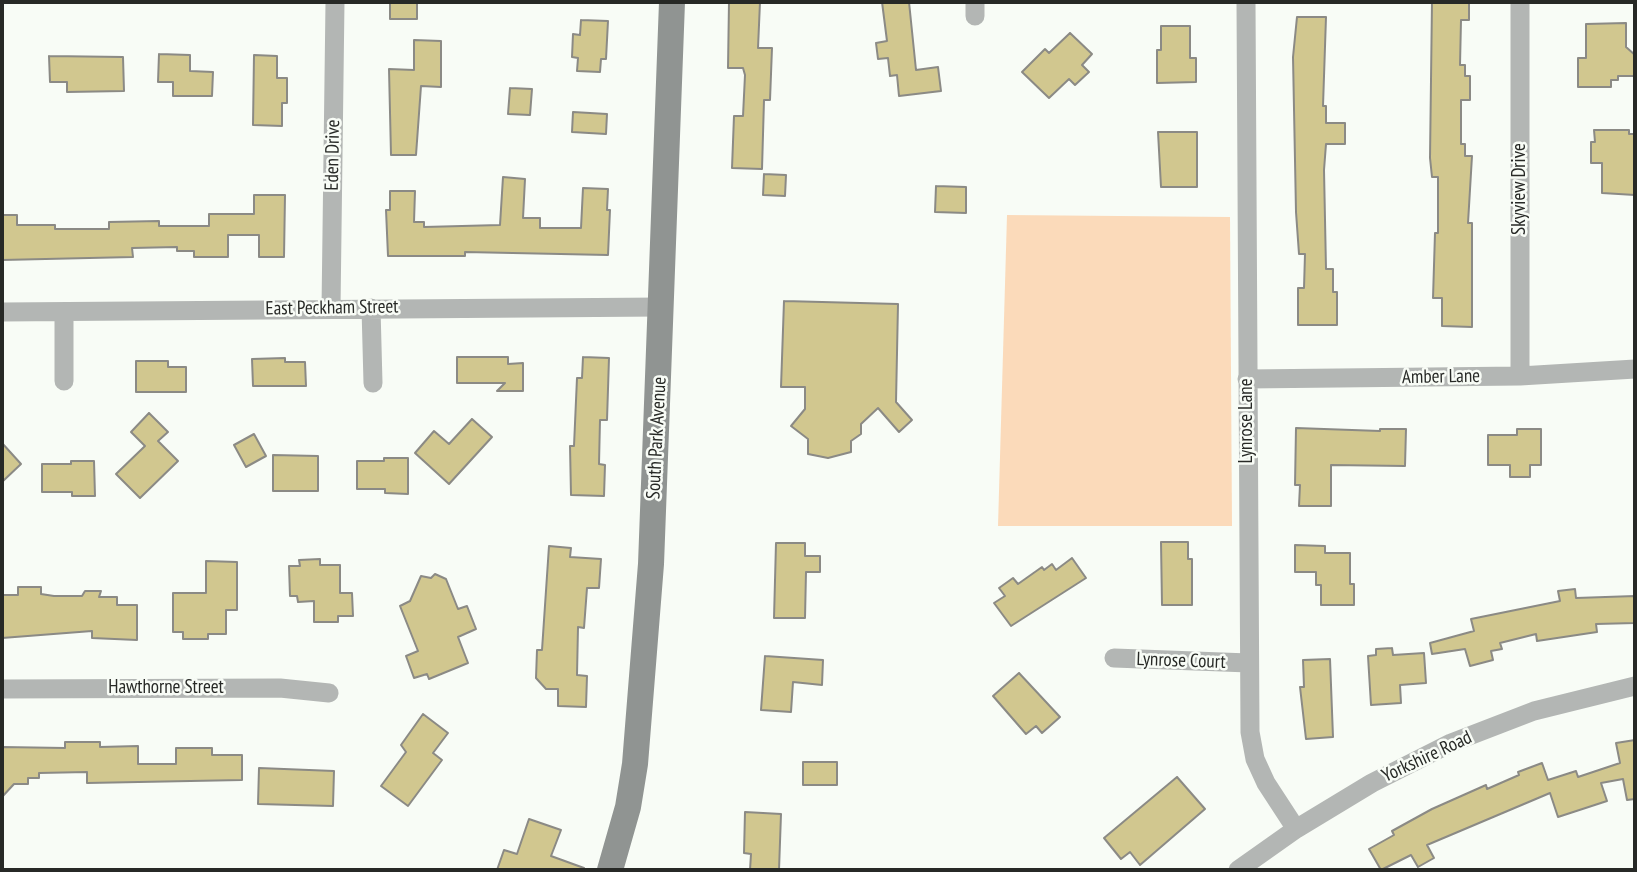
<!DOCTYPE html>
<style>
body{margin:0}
#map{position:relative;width:1637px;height:872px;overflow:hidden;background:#f8fcf6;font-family:"PT Sans Narrow",sans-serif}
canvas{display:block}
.frame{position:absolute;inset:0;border:4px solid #272926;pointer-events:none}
</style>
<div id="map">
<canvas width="1637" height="872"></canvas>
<div class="frame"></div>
</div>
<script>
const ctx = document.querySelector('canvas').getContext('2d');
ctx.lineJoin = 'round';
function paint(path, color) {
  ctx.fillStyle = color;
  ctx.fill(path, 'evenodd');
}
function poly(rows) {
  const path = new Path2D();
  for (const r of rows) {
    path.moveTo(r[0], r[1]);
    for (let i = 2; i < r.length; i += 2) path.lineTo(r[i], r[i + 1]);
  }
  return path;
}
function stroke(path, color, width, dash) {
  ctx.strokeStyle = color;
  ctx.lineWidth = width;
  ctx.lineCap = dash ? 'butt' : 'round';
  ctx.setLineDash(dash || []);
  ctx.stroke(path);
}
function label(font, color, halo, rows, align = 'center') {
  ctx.font = font + ' "PT Sans Narrow",sans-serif';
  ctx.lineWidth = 5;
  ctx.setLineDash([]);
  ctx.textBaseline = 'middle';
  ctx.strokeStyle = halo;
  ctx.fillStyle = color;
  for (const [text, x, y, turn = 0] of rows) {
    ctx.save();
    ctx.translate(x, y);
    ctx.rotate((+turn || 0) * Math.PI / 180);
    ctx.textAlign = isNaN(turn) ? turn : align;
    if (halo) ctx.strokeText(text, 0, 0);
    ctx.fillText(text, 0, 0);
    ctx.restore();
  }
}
paint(poly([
 [1007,215,1230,217,1232,526,998,526]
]), '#fbdaba');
const building = poly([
 [390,2,417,2,417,19,390,19,390,2],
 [729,2,760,2,758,48,772,48,770,100,764,100,762,169,732,168,734,116,743,116,745,75,743,68,728,68,729,2],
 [882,2,909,2,916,70,938,67,941,91,899,96,897,75,890,76,888,58,878,59,876,43,887,41,882,2],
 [1432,2,1469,2,1469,20,1461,20,1460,65,1465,65,1465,76,1470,76,1470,100,1461,100,1461,144,1465,144,1465,156,1472,156,1468,223,1472,223,1472,327,1442,326,1442,298,1433,298,1435,233,1438,233,1438,177,1432,177,1430,158,1432,2],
 [1297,17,1326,17,1323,106,1326,106,1326,123,1345,123,1345,144,1326,144,1324,170,1326,269,1333,269,1333,292,1337,292,1337,325,1298,325,1298,288,1304,288,1305,254,1299,254,1296,212,1293,57,1297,17],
 [581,20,608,21,606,59,601,59,600,72,577,71,578,58,572,57,573,34,580,35,581,20],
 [1626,23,1626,47,1635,55,1635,76,1618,76,1618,80,1611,80,1611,87,1578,87,1578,58,1586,58,1586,24,1626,23],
 [1161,26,1190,26,1190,58,1196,58,1196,82,1157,83,1157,50,1161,50,1161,26],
 [1070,33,1092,54,1082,65,1089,72,1075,85,1069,79,1049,98,1022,72,1045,49,1049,53,1070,33],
 [414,40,441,41,441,87,421,86,416,155,391,155,389,69,414,70,414,40],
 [159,54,190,55,190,71,213,72,212,96,173,96,173,82,158,82,159,54],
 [254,55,277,56,277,78,287,78,287,103,282,103,282,126,253,125,254,55],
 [49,56,123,57,124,91,67,92,67,82,50,82,49,56],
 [510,88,532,89,530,115,508,114,510,88],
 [573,112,607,114,606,134,572,132,573,112],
 [1594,130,1629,130,1629,134,1635,134,1635,195,1602,193,1602,163,1591,163,1591,142,1595,142,1594,130],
 [1158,132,1197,132,1197,187,1161,187,1158,132],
 [764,174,786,175,785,196,763,195,764,174],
 [503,177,525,179,523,218,540,218,540,228,581,228,583,188,608,189,607,210,610,210,608,255,465,252,465,256,388,256,386,210,390,210,390,191,415,191,414,222,424,222,424,227,500,225,503,177],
 [936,186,966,187,966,213,935,212,936,186],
 [254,195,285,195,284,257,259,257,259,235,228,235,228,257,194,257,194,251,177,251,177,247,132,248,133,257,2,260,2,215,17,215,17,225,55,225,55,229,109,229,109,222,159,221,159,226,209,226,209,214,254,214,254,195],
 [784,301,898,304,896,402,912,420,899,432,878,408,861,424,861,434,851,441,851,452,828,458,808,454,808,439,791,426,805,409,805,387,781,387,784,301],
 [457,357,508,357,508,364,523,363,523,391,497,391,505,383,457,383,457,357],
 [583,357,609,358,607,420,600,420,599,464,605,465,604,496,571,495,570,446,574,446,577,378,582,378,583,357],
 [285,358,285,362,305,362,306,386,253,386,252,359,285,358],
 [136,361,168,361,168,367,186,367,186,392,136,392,136,361],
 [149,413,168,432,158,441,178,461,140,498,116,474,145,446,131,432,149,413],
 [472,419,492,437,449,484,415,453,434,431,449,444,472,419],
 [1296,428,1380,431,1380,429,1406,429,1405,466,1331,465,1331,506,1299,506,1300,485,1295,485,1296,428],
 [1517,429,1541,429,1541,465,1530,465,1530,477,1510,477,1510,465,1488,465,1488,435,1517,435,1517,429],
 [254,434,266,456,246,467,234,445,254,434],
 [2,443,21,464,2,482,2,443],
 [273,455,318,456,318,491,273,491,273,455],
 [384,458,408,458,408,494,385,493,385,489,357,489,357,461,384,461,384,458],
 [71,461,94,461,95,496,72,496,72,492,42,492,42,464,71,464,71,461],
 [1161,542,1188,542,1188,559,1192,559,1192,605,1162,605,1161,542],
 [776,543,805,543,805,556,820,556,820,572,806,572,805,618,774,618,776,543],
 [1295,545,1325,546,1325,553,1350,553,1350,584,1354,584,1354,605,1321,605,1321,585,1316,585,1316,572,1295,572,1295,545],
 [549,546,571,548,570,557,601,559,599,588,587,588,584,628,578,627,577,675,587,676,586,707,558,706,558,689,546,689,536,678,537,650,542,650,549,546],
 [1072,558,1086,578,1011,626,994,603,1005,596,999,588,1013,578,1018,584,1042,567,1044,570,1052,564,1056,570,1072,558],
 [320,559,320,565,340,565,340,593,352,593,353,616,338,616,338,622,314,622,314,601,298,602,297,596,290,596,289,566,300,566,299,560,320,559],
 [206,561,237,562,237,610,226,610,226,634,208,634,208,639,183,639,183,632,173,632,173,593,206,593,206,561],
 [435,574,446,579,458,609,467,606,476,629,458,637,468,663,429,679,427,674,414,678,406,656,418,651,400,606,410,601,421,576,431,578,435,574],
 [18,587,41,587,41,594,54,596,82,596,85,591,101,591,99,597,117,597,117,605,137,605,137,640,92,638,92,631,2,638,2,595,18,595,18,587],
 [1575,589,1576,598,1635,596,1635,623,1596,624,1597,632,1537,641,1536,634,1500,643,1502,649,1491,651,1493,660,1470,666,1465,649,1432,654,1430,643,1474,631,1471,619,1560,601,1558,591,1575,589],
 [1392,648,1393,655,1424,653,1426,683,1400,685,1401,703,1371,705,1368,656,1376,655,1376,649,1392,648],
 [765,656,823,660,822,685,793,682,791,712,761,710,765,656],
 [1330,659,1333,737,1306,739,1300,687,1304,687,1303,660,1330,659],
 [1019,673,1060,717,1042,733,1036,726,1026,734,993,696,1019,673],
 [423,714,448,733,433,753,442,760,408,806,381,786,406,752,401,745,423,714],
 [1635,740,1635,799,1627,800,1623,779,1601,783,1607,801,1558,817,1550,793,1427,845,1434,858,1418,867,1411,855,1381,870,1369,849,1394,835,1392,831,1432,809,1486,785,1487,789,1519,775,1518,772,1542,763,1548,780,1576,771,1578,777,1620,763,1616,743,1635,740],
 [65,742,100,742,100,747,138,746,138,764,176,764,176,748,212,748,212,755,242,755,242,780,87,783,87,772,39,773,39,778,28,778,28,784,14,784,2,797,2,747,65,748,65,742],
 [803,762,837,762,837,785,803,785,803,762],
 [259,768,334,771,333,806,258,804,259,768],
 [1177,777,1205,809,1140,865,1130,852,1121,859,1104,838,1177,777],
 [745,812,781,814,779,870,750,870,751,854,744,853,745,812],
 [529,819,561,830,551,856,584,868,584,870,497,870,504,850,517,854,529,819]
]);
paint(building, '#d1c78f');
stroke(building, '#8b8a85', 2);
stroke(poly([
 [975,2,975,16],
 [1246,2,1250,732,1255,759,1266,783,1296,829],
 [1520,2,1520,376],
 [331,308,335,2],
 [371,308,373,383],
 [2,312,662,307],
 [64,312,64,381],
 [1247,379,1520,376,1635,369],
 [1114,658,1249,663],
 [2,689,280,688,329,693],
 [1238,870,1296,829,1372,783,1451,743,1534,711,1635,686]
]), '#b3b6b4', 19);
stroke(poly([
 [610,870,628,807,635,764,651,564,672,2]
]), '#909492', 26);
label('19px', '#272926', '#f8fcf6', [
 ["Eden Drive",333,155,-89],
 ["Skyview Drive",1520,189,-90],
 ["East Peckham Street",332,308,-1],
 ["Amber Lane",1441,377,-1],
 ["Lynrose Lane",1247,421,-90],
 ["South Park Avenue",657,438,-87],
 ["Lynrose Court",1181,661,2],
 ["Hawthorne Street",166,688],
 ["Yorkshire Road",1427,757,-25]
]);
</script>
